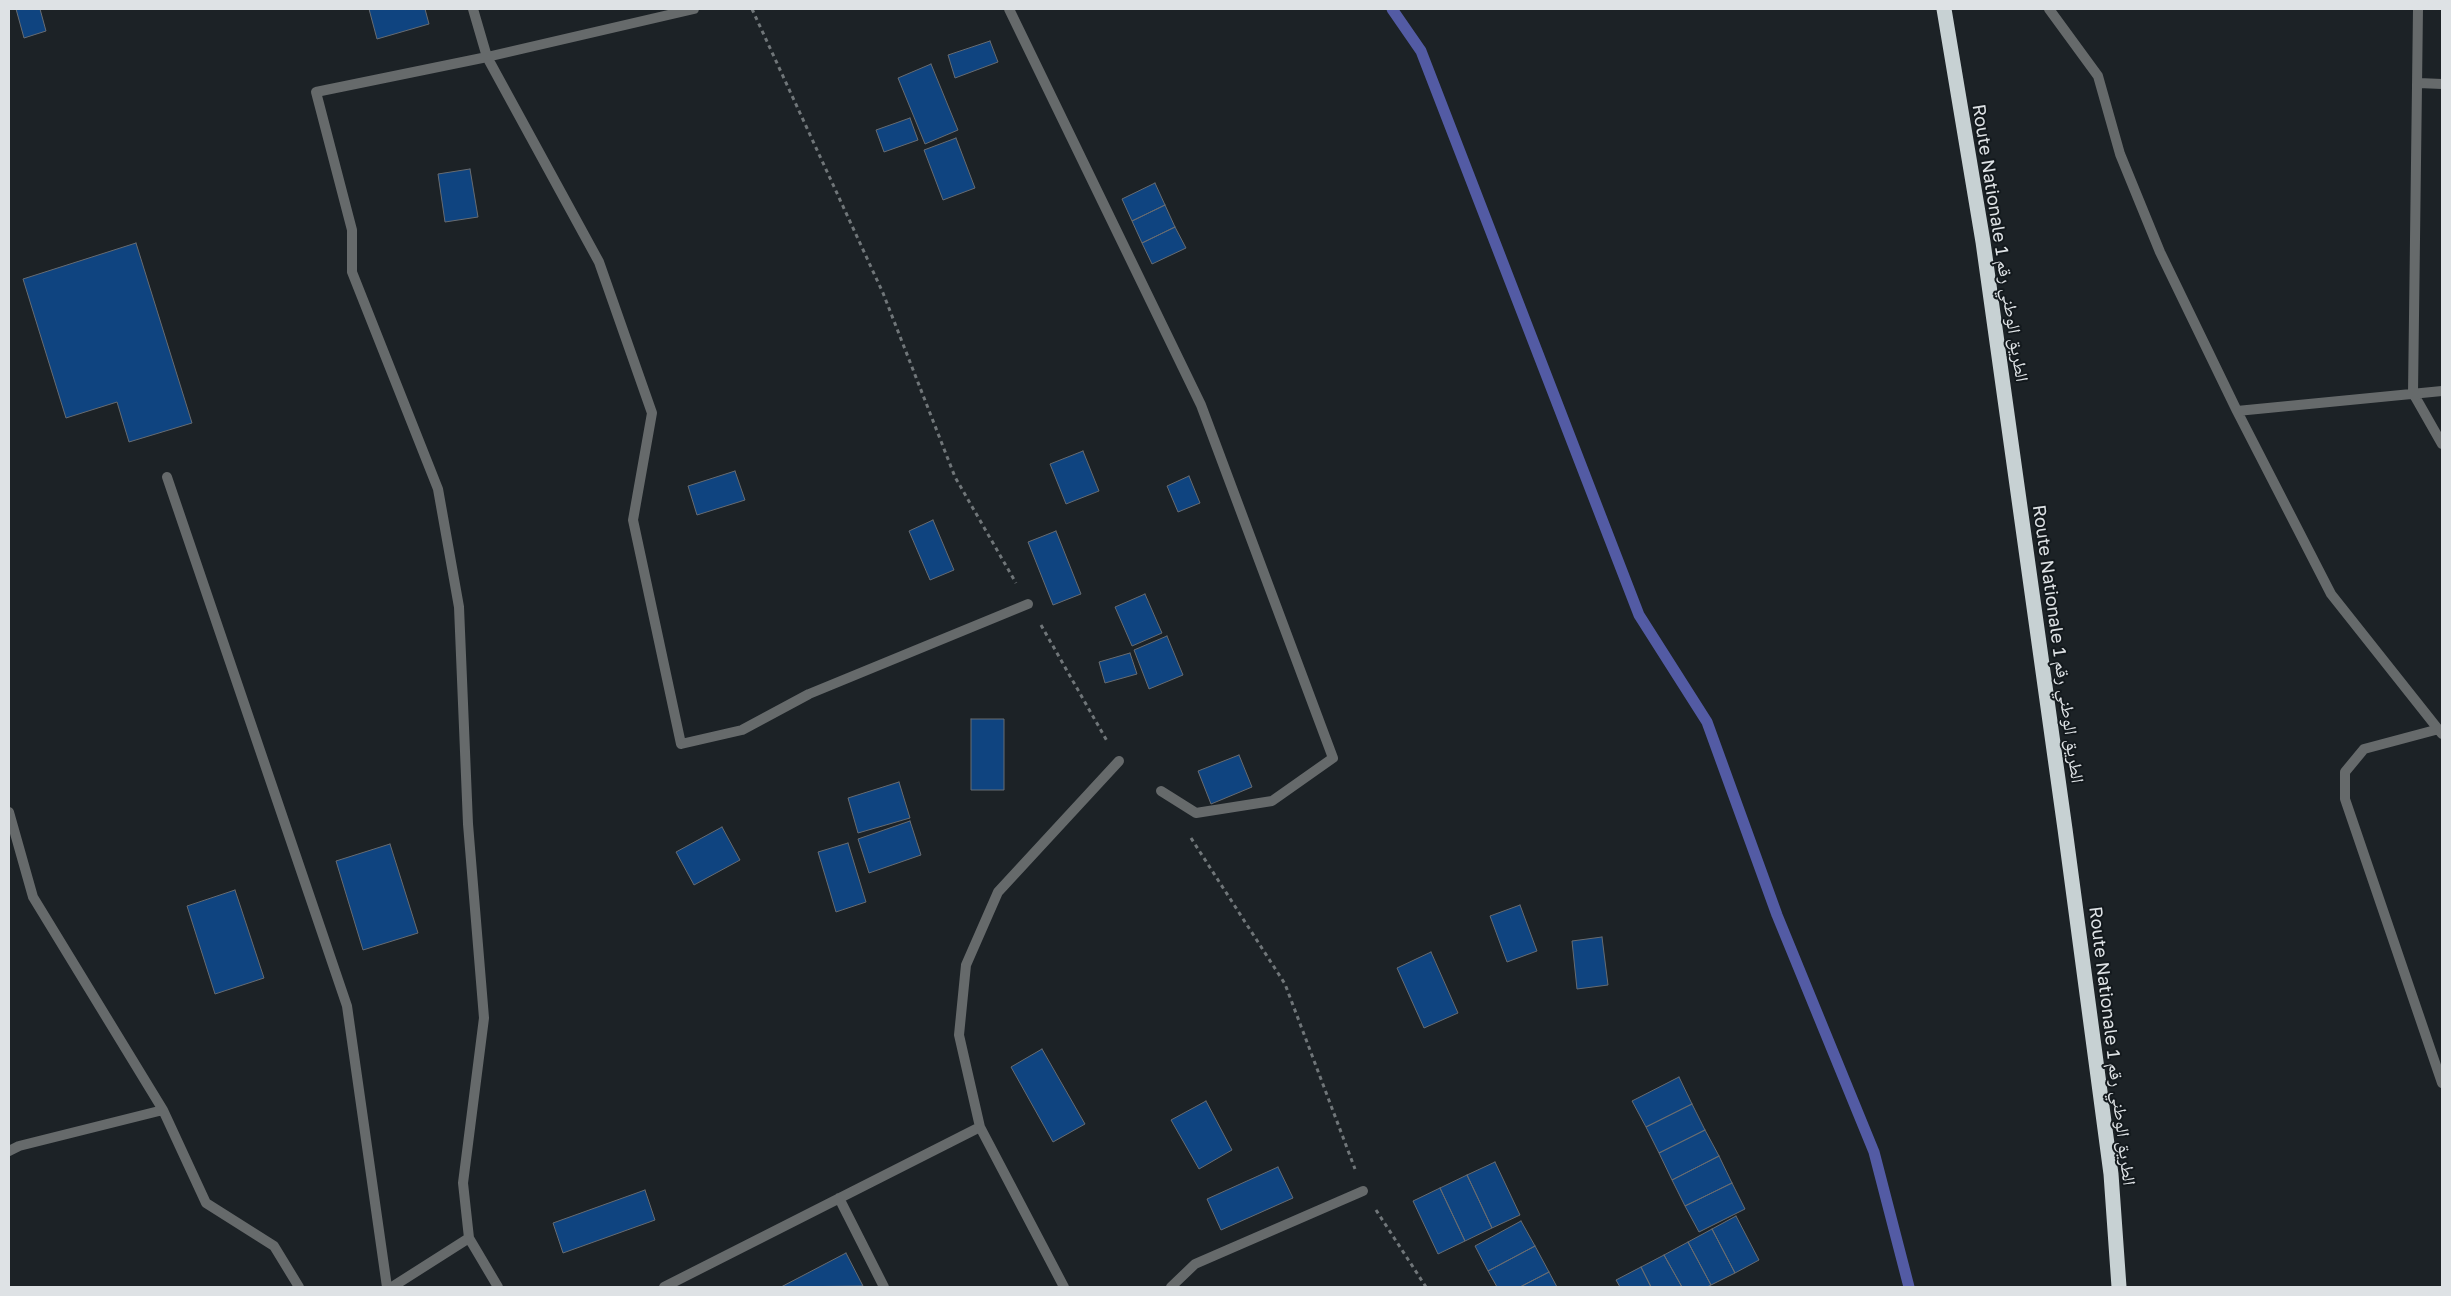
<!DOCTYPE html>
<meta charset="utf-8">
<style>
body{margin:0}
#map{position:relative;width:2451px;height:1296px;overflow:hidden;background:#1c2226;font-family:"Golos Text",sans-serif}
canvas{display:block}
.frame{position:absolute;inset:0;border:10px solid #dee2e5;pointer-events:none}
</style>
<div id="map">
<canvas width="2451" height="1296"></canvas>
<div class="frame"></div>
</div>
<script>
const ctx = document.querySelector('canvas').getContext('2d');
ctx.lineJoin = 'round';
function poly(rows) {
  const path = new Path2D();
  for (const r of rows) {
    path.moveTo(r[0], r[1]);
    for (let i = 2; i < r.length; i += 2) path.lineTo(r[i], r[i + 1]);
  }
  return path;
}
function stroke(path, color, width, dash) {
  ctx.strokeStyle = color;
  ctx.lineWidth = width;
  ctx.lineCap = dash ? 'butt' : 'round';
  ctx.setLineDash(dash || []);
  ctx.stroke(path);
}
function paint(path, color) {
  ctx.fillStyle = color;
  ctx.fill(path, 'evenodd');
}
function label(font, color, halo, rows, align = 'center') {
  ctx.font = font + ' "Golos Text","Noto Naskh Arabic",sans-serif';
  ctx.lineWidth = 4;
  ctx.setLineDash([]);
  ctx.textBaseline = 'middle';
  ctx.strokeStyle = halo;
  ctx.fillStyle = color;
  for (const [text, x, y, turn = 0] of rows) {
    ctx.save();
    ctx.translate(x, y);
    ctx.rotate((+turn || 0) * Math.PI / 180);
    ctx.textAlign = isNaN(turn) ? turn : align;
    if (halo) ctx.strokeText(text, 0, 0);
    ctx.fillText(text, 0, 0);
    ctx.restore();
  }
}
stroke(poly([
 [1392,9,1421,51,1639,615,1707,722,1777,915,1874,1152,1909,1287]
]), '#535ba4', 11);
const building = poly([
 [16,9,40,9,46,31,24,38,16,9],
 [369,9,425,9,429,24,377,39,369,9],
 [990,41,998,62,955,78,948,55,990,41],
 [931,64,958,130,925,144,898,78,931,64],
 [910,118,918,140,884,152,876,130,910,118],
 [956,138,975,188,943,200,924,150,956,138],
 [470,169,478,217,445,222,438,174,470,169],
 [1155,183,1165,205,1132,221,1122,199,1155,183],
 [1165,205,1175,227,1142,243,1132,221,1165,205],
 [1175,227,1186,248,1152,264,1142,243,1175,227],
 [136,243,192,423,129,442,117,402,66,418,23,279,136,243],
 [1083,451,1099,491,1066,504,1050,464,1083,451],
 [735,471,745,500,697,515,688,486,735,471],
 [1189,476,1200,503,1178,512,1167,486,1189,476],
 [933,520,954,570,930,580,909,531,933,520],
 [1056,531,1081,594,1053,605,1028,542,1056,531],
 [1145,594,1162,633,1132,646,1115,607,1145,594],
 [1167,636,1183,675,1149,689,1134,650,1167,636],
 [1130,653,1137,674,1105,683,1099,662,1130,653],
 [971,719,1004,719,1004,790,971,790,971,719],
 [1239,755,1252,787,1211,804,1198,771,1239,755],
 [899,782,910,818,858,833,848,798,899,782],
 [910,821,921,855,869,873,858,839,910,821],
 [722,827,740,860,694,885,676,852,722,827],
 [848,843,866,902,836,912,818,852,848,843],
 [390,844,418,933,363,950,336,861,390,844],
 [235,890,264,978,215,994,187,906,235,890],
 [1520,905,1537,951,1507,962,1490,916,1520,905],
 [1602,937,1608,985,1577,989,1572,941,1602,937],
 [1431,952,1458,1013,1424,1028,1397,968,1431,952],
 [1042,1049,1085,1124,1053,1142,1011,1067,1042,1049],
 [1679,1077,1692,1104,1646,1127,1632,1101,1679,1077],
 [1206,1101,1232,1150,1199,1169,1171,1120,1206,1101],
 [1692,1104,1705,1130,1659,1153,1646,1127,1692,1104],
 [1705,1130,1719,1156,1672,1180,1659,1153,1705,1130],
 [1719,1156,1732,1183,1685,1206,1672,1180,1719,1156],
 [1495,1162,1520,1215,1492,1228,1467,1175,1495,1162],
 [1278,1167,1293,1198,1221,1230,1207,1199,1278,1167],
 [1467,1175,1492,1228,1465,1241,1440,1188,1467,1175],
 [1732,1183,1745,1209,1699,1232,1685,1206,1732,1183],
 [1440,1188,1465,1241,1438,1254,1413,1201,1440,1188],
 [645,1190,655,1220,563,1253,553,1223,645,1190],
 [1736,1216,1759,1260,1735,1273,1712,1229,1736,1216],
 [1521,1221,1535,1246,1488,1271,1475,1246,1521,1221],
 [1712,1229,1735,1273,1711,1285,1688,1242,1712,1229],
 [1688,1242,1711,1285,1707,1287,1682,1287,1664,1255,1688,1242],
 [1535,1246,1549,1272,1520,1287,1497,1287,1488,1271,1535,1246],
 [846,1253,863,1286,781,1287,846,1253],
 [1664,1255,1682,1287,1651,1287,1641,1267,1664,1255],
 [1641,1267,1651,1287,1620,1287,1616,1280,1641,1267],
 [1549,1272,1557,1287,1520,1287,1549,1272]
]);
paint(building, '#0f4480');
stroke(building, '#676c72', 1);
stroke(poly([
 [752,9,883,293,955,477,1016,583],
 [1041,625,1107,741],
 [1191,838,1285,984,1355,1169],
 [1376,1210,1426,1287]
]), '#707679', 3, [4, 4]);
stroke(poly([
 [167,477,347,1006,387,1287]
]), '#666a6b', 10);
stroke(poly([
 [473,9,487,57,599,262,652,413,633,520,681,744,742,730,809,694,1028,604],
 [1009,9,1201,405,1333,758,1272,801,1196,813,1161,791],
 [2049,9,2098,76,2120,154,2160,252,2237,411,2331,594,2442,734],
 [2418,9,2413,393,2442,444],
 [2419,83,2442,84],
 [2237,411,2442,391],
 [2439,729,2364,749,2345,772,2345,799,2442,1083],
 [9,812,33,897,163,1110],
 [9,1151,19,1146,163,1110,206,1203,274,1246,299,1287],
 [839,1198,884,1287],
 [392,1287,469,1238],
 [498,1287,469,1238,463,1183,484,1018,468,824,459,607,438,489,352,272,352,230,316,92,487,57,694,9],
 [664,1287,980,1127],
 [1064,1287,980,1127,959,1035,966,965,998,892,1119,761],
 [1171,1287,1195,1264,1363,1191]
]), '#666a6b', 10);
stroke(poly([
 [1944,9,1983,242,2065,829,2111,1174,2119,1287]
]), '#c7d1d3', 15);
label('18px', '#dee2e5', '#13191d', [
 ["Route Nationale الطريق الوطني رقم 1",2000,243,81],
 ["Route Nationale الطريق الوطني رقم 1",2058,644,82],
 ["Route Nationale الطريق الوطني رقم 1",2112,1046,83]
]);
</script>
